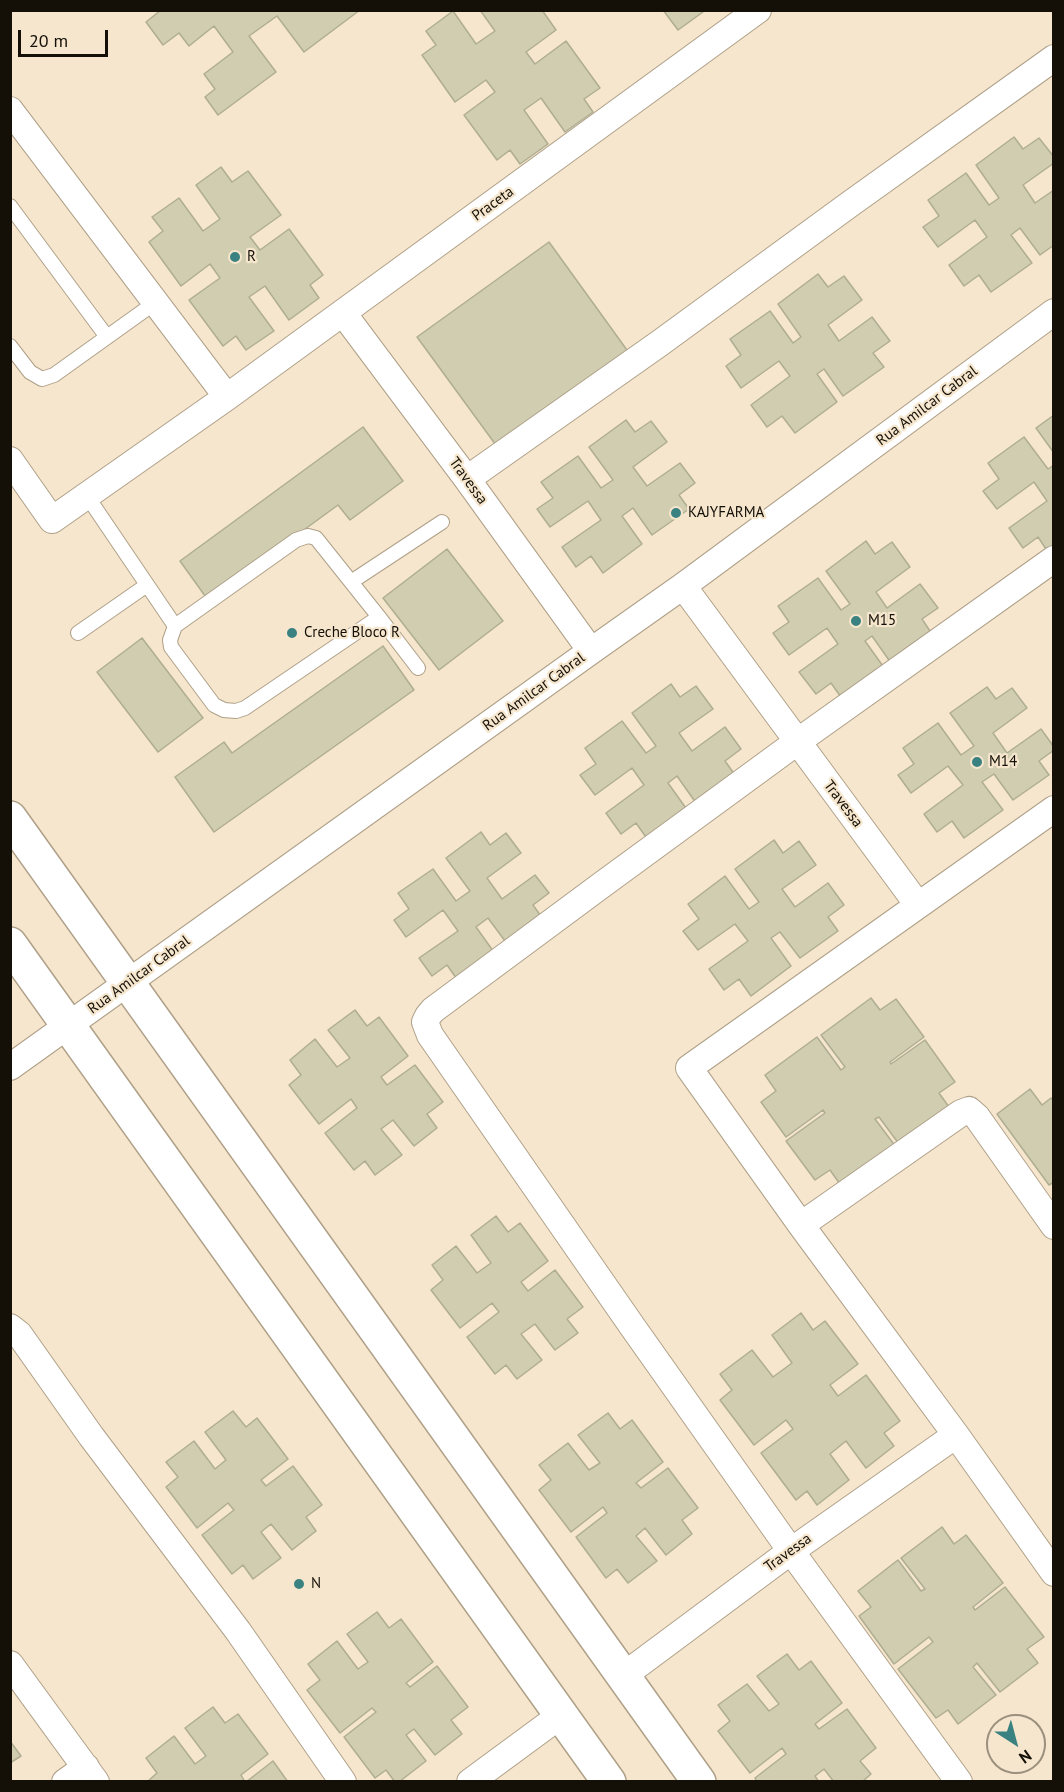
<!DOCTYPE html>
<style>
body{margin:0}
#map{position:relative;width:1064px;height:1792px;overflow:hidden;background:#f5e6cd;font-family:"PT Sans",sans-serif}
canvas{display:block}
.frame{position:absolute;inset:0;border:12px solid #140f07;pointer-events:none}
.north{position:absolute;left:986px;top:1714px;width:60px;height:60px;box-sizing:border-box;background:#f5e6cd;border:2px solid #9b907e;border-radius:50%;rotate:144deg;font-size:16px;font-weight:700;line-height:24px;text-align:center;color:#140f07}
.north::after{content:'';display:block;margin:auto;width:21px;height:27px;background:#3a8281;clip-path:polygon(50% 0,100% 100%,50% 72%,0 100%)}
.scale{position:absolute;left:18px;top:30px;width:90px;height:27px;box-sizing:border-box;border:3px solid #140f07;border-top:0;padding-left:8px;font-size:18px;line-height:21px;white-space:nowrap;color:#140f07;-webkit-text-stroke:4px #f5e6cd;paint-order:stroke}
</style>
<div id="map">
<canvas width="1064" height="1792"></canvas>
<div class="frame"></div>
<div class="north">N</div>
<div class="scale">20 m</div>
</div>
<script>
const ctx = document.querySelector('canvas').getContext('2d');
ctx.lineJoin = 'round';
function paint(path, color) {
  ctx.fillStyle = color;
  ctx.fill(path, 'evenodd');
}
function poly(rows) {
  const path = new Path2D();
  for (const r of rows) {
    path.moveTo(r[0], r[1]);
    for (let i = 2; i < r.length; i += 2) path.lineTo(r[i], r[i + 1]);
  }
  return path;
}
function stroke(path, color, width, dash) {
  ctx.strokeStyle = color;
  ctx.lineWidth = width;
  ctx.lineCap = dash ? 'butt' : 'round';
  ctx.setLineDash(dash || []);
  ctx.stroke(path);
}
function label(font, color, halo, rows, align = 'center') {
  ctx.font = font + ' "PT Sans",sans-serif';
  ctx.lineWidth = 4.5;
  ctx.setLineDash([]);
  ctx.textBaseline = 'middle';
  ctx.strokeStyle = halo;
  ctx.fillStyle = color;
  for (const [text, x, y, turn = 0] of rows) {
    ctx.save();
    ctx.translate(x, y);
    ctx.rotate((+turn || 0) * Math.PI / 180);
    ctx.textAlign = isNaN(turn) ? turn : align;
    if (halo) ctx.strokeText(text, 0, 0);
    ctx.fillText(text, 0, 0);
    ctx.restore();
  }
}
const building = poly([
 [161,10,296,11,360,10,304,52,277,16,249,36,276,72,218,115,205,97,215,89,204,74,233,52,214,26,189,46,179,33,163,45,146,22,161,10],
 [480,10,542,10,556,30,526,52,535,64,566,41,600,88,584,99,593,112,565,132,541,98,524,110,548,144,520,164,510,150,497,160,464,115,495,92,486,80,455,102,422,55,436,45,426,31,453,11,476,44,495,31,480,10],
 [663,10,702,10,703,12,678,30,663,10],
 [1014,137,1023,149,1039,138,1054,157,1054,163,1023,185,1035,203,1054,190,1054,245,1040,255,1020,228,1011,235,1032,263,991,292,979,275,964,286,949,265,987,237,975,220,938,247,923,227,939,216,928,200,966,173,989,205,999,198,976,165,1014,137],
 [221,167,232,182,248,171,281,215,250,237,260,250,289,229,323,275,310,285,319,298,289,320,265,286,249,297,274,331,246,350,236,336,223,346,189,300,220,278,210,264,181,286,149,242,163,231,152,217,179,198,203,231,220,219,196,185,221,167],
 [549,242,632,357,501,452,417,337,549,242],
 [818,274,828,287,844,276,862,300,828,325,839,341,872,317,890,341,873,353,884,367,843,396,824,369,817,374,837,402,795,433,782,416,767,427,751,405,790,376,779,361,741,388,726,366,741,355,730,339,770,311,793,343,801,337,778,304,818,274],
 [1054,415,1054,453,1036,428,1054,415],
 [626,420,635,432,651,421,667,442,633,467,647,486,680,463,695,483,679,495,689,509,652,535,633,508,622,516,642,544,603,573,591,556,576,567,562,547,601,520,588,501,550,527,537,509,553,498,541,482,578,456,601,488,613,480,589,447,626,420],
 [363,427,403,481,350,520,338,505,208,600,180,561,363,427],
 [1024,437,1048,469,1054,465,1054,552,1050,555,1038,537,1023,548,1009,528,1047,501,1034,482,997,509,983,491,999,479,988,463,1024,437],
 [866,541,875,554,892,542,910,567,876,592,887,608,920,584,938,608,922,619,932,634,891,663,872,636,865,641,885,669,843,700,831,683,816,694,799,672,838,644,827,628,789,655,773,633,789,622,778,606,818,578,841,610,850,604,826,571,866,541],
 [447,549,503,621,439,670,383,598,447,549],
 [142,638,203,718,158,752,97,672,142,638],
 [383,646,414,690,214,832,175,777,224,742,232,753,383,646],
 [671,684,680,697,696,686,713,709,679,733,692,751,725,727,741,749,725,761,735,775,696,803,677,776,668,783,688,811,648,840,636,823,621,834,606,813,644,785,632,768,595,795,580,775,596,764,585,748,622,721,646,753,656,746,632,713,671,684],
 [987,687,996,699,1012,688,1027,708,993,733,1007,753,1041,729,1054,747,1054,750,1039,761,1049,775,1013,800,994,774,982,782,1003,810,964,838,952,821,937,832,924,814,963,785,948,766,911,793,898,775,914,764,903,748,938,723,961,755,974,746,950,713,987,687],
 [481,832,490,845,506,833,521,853,487,878,502,899,535,875,549,893,533,905,543,919,508,945,488,918,476,927,496,955,459,982,447,965,432,976,419,958,458,931,443,910,406,937,394,920,409,909,398,893,433,869,456,901,470,891,446,858,481,832],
 [774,840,783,853,799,841,816,865,782,889,795,907,828,883,844,905,828,917,838,931,800,958,780,932,771,938,791,966,751,996,739,979,724,990,709,969,748,941,735,924,698,950,683,931,699,919,688,904,725,876,749,909,759,902,735,869,774,840],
 [871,998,880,1010,896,999,924,1037,890,1062,891,1064,925,1040,955,1082,939,1093,949,1107,899,1144,879,1117,875,1119,896,1147,842,1187,830,1170,815,1180,786,1141,825,1113,823,1110,786,1137,761,1102,776,1091,765,1075,817,1037,841,1070,845,1067,821,1035,871,998],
 [355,1010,367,1026,379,1017,408,1056,381,1077,387,1085,415,1065,443,1102,427,1114,437,1128,414,1146,393,1120,381,1129,402,1155,375,1175,365,1161,354,1170,325,1133,357,1108,351,1099,319,1124,289,1085,301,1075,290,1060,315,1039,337,1067,350,1058,328,1030,355,1010],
 [1030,1089,1042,1105,1051,1098,1054,1101,1054,1182,1049,1185,997,1114,1030,1089],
 [496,1216,508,1232,520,1223,548,1261,521,1282,528,1291,555,1270,583,1307,567,1319,578,1333,555,1350,535,1324,521,1334,542,1360,517,1379,506,1365,495,1374,467,1337,499,1312,492,1303,460,1328,431,1290,443,1280,432,1265,456,1246,477,1273,491,1263,471,1235,496,1216],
 [801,1313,813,1330,825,1321,858,1364,830,1385,838,1396,866,1375,900,1421,884,1433,894,1446,866,1468,846,1441,830,1454,849,1480,817,1505,807,1491,796,1500,761,1453,793,1429,786,1420,754,1445,720,1400,732,1390,720,1374,752,1350,773,1377,792,1363,772,1335,801,1313],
 [233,1411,246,1427,257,1418,288,1459,261,1480,266,1486,293,1466,322,1505,306,1517,316,1531,292,1550,271,1524,261,1532,281,1558,253,1579,243,1565,232,1574,202,1535,234,1510,228,1503,197,1528,166,1487,178,1477,166,1462,194,1441,215,1469,226,1460,205,1432,233,1411],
 [608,1413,620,1429,632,1420,663,1462,636,1483,641,1488,668,1468,698,1508,682,1520,692,1534,666,1555,645,1528,636,1536,657,1561,628,1583,617,1569,606,1578,576,1537,607,1513,603,1507,571,1532,539,1490,551,1480,539,1465,568,1443,589,1470,600,1463,578,1435,608,1413],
 [942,1527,954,1544,966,1535,1003,1583,973,1607,975,1610,1005,1587,1044,1637,1027,1649,1038,1663,1000,1692,977,1663,973,1667,996,1695,958,1724,948,1710,936,1718,898,1669,933,1642,929,1637,894,1664,859,1616,871,1607,858,1591,898,1560,921,1591,925,1589,901,1558,942,1527],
 [377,1612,389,1628,401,1619,433,1662,406,1683,410,1687,437,1666,468,1707,451,1720,462,1734,435,1755,414,1729,406,1735,426,1761,399,1782,395,1782,386,1770,375,1778,344,1737,376,1712,372,1708,340,1733,307,1690,320,1680,308,1664,337,1641,358,1669,368,1662,347,1634,377,1612],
 [787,1654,799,1670,811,1661,842,1703,815,1724,819,1729,847,1709,876,1748,860,1761,871,1774,862,1782,834,1782,824,1769,815,1776,819,1782,757,1782,755,1778,786,1754,782,1748,750,1773,718,1731,730,1721,718,1705,747,1684,769,1711,779,1704,757,1676,787,1654],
 [213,1707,225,1723,238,1714,268,1754,241,1775,245,1782,147,1782,157,1773,146,1758,174,1736,195,1764,206,1756,185,1728,213,1707],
 [10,1741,21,1756,10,1763,10,1741],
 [273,1761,288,1782,246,1782,273,1761]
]);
paint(building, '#d0cdb1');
stroke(building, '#afad92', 1.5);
const lane = poly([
 [10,206,107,337],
 [10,346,30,372,42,379,54,375,156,302],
 [87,496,175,626],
 [351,582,442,522],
 [379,617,245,708,236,711,224,710,214,705,171,647,170,640,175,626,296,540,308,536,316,538,379,617,418,668],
 [78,633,147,585]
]);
const street = poly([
 [10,110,227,397],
 [343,313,467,479,591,651],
 [10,460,52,520,227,397,758,10],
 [467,479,660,343,850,204,1054,58],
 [683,586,918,905],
 [1054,809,689,1068,801,1225,956,1435,1054,1573],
 [10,1067,591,651,683,586,1054,312],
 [801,1225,961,1113,969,1110,977,1117,1054,1226],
 [10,1327,19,1334,91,1436,238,1631,343,1782],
 [10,1664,96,1782],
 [623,1676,791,1551,956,1435],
 [65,1782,86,1767],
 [470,1782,561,1715],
 [959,1782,791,1551,632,1326,430,1035,425,1022,428,1016,433,1010,603,884,797,742,1054,559]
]);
const secondary = poly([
 [10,818,699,1782],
 [10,944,609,1782]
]);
stroke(lane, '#afa088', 16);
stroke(street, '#afa088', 28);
stroke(secondary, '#afa088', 36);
stroke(lane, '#fff', 14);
stroke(street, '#fff', 26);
stroke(secondary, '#fff', 33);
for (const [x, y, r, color] of [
 [235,257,6,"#3a8281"],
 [676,513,6,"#3a8281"],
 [856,621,6,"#3a8281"],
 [292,633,6,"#3a8281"],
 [977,762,6,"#3a8281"],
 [299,1584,6,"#3a8281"]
]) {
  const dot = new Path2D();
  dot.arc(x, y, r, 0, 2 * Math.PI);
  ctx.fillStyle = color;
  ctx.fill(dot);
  stroke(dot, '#f5e6cd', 2);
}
label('15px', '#140f07', '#f5e6cd', [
 ["Praceta",493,204,-36],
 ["Rua Amilcar Cabral",927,406,-37],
 ["Travessa",468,481,54],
 ["Rua Amilcar Cabral",534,692,-36],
 ["Travessa",843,804,53],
 ["Rua Amilcar Cabral",139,975,-36],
 ["Travessa",788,1553,-36]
]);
label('15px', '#140f07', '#f5e6cd', [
 ["R",247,257],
 ["KAJYFARMA",688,513],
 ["M15",868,621],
 ["Creche Bloco R",304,633],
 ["M14",989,762],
 ["N",311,1584]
], 'left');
</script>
